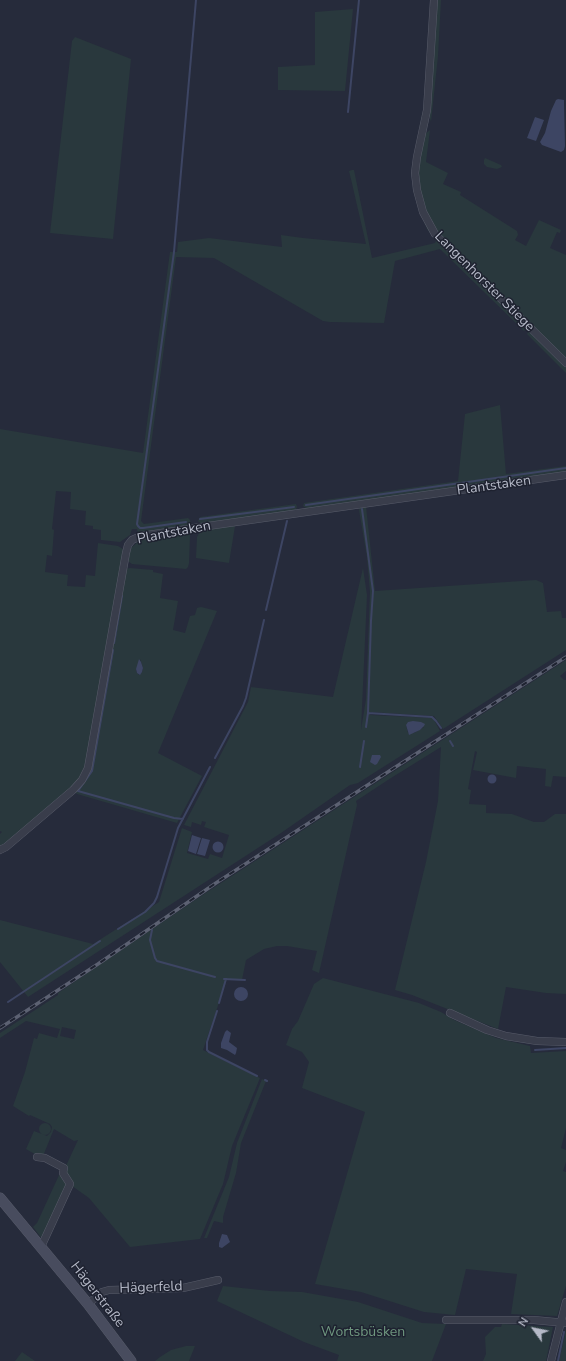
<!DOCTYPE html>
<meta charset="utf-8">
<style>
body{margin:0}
#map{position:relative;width:566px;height:1361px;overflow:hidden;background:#262b3b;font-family:"Nunito Sans",sans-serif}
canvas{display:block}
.north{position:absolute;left:514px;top:1309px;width:40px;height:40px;-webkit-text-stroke:3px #1e2230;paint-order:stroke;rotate:303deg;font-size:11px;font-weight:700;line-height:16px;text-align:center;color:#b5b9c7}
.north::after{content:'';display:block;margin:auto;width:14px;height:18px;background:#b5b9c7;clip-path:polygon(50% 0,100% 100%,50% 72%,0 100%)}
</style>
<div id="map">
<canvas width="566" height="1361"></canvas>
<div class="north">N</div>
</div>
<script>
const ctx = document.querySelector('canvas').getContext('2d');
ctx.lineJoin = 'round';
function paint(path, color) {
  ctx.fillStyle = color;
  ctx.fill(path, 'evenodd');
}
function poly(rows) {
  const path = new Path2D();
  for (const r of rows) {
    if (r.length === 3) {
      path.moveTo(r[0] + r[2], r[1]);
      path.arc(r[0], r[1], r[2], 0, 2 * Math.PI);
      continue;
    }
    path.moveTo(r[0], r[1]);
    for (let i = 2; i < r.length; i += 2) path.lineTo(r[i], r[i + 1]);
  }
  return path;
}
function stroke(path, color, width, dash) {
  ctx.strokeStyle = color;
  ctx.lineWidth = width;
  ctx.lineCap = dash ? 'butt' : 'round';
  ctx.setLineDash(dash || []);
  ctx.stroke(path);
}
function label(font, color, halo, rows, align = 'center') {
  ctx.font = font + ' "Nunito Sans",sans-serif';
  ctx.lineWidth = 3;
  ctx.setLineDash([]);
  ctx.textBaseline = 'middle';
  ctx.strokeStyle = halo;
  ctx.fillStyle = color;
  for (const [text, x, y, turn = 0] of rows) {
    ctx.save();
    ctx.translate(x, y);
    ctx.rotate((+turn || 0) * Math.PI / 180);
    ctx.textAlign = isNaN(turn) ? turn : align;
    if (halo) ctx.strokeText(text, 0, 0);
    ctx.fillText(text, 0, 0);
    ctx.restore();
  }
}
paint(poly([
 [431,0,432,0,427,94,425,112,414,162,413,175,416,194,426,223,434,237,524,325,525,330,524,331,440,249,395,261,384,323,330,322,323,321,214,258,176,257,141,521,144,524,188,518,190,520,191,524,186,526,138,533,137,529,132,529,130,535,120,542,101,540,101,530,93,529,93,526,85,525,86,511,70,509,71,492,56,491,52,529,54,530,52,556,47,555,45,572,68,575,67,586,85,587,86,575,95,576,98,543,118,546,123,549,123,554,92,736,86,767,80,778,71,788,5,845,0,847,0,834,2,832,0,831,0,429,143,453,170,252,177,252,178,242,209,238,282,247,281,235,303,238,366,244,350,175,349,171,352,170,354,170,372,258,435,243,436,241,427,229,422,216,415,195,412,180,414,160,425,107],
 [436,0,441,0,438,56,431,122,429,114],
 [353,9,345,91,278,90,278,67,315,65,315,12],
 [75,37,131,59,113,239,50,233,72,41],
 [430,130,426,162,448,173,443,184,461,192,460,195,517,231,518,235,515,240,526,246,539,220,561,230,560,233,557,232,550,248,566,255,566,360,433,230,419,192,417,169,425,134],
 [485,158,501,165,502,167,497,169,487,167,484,164,484,160],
 [528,332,531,332,566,366,566,373,527,334],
 [500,405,506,474,566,466,566,472,358,502,307,509,303,506,304,503,458,481,465,414],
 [296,504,297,507,295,511,202,524,198,521,200,517],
 [366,506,375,591,536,580,543,583,547,612,561,611,562,618,566,618,566,650,443,729,434,716,370,712,370,715,433,718,440,731,358,783,350,785,281,833,28,997,0,962,0,920,93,944,159,902,182,828,192,832,187,853,208,859,210,854,222,858,229,835,204,827,206,822,202,821,201,825,192,822,191,827,184,825,248,702,251,687,333,697,363,568,367,595,361,730,366,699,370,592,367,557,359,510,360,507],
 [406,725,424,727,414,733,408,733],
 [235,526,229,563,196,558,197,537,201,530,210,528],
 [188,532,190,535,189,563,188,567,186,569,132,564,128,561,129,553,131,548,140,540],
 [130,568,153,570,153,572,163,574,160,598,178,601,173,630,185,633,190,616,195,615,197,608,201,607,217,611,158,753,202,776,177,823,77,794,75,792,82,782,126,569],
 [140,659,143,668,142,672,139,675,136,671],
 [566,660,566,671,560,676,564,680,566,680,566,777,553,776,551,787,545,786,546,769,517,766,516,778,473,770,477,752,475,751,468,789,471,790,469,804,486,805,486,813,512,814,534,822,544,822,555,814,566,814,566,994,546,993,506,987,498,1029,412,995,395,990,426,862,438,801,441,747,391,778,356,801,357,805,319,973,312,970,317,951,287,946,277,946,264,949,246,960,242,980,227,979,203,1050,260,1078,232,1146,223,1184,200,1239,130,1247,89,1198,72,1186,67,1175,65,1168,78,1140,74,1141,54,1129,43,1156,38,1156,26,1149,34,1131,47,1136,51,1132,52,1127,50,1124,30,1115,29,1116,13,1106,25,1072,34,1038,37,1039,39,1033,57,1038,60,1029,26,1021,0,1038,0,1033,58,995,58,993,204,894],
 [62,1027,76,1030,74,1039,60,1036],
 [323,978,419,1003,441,1012,454,1020,496,1038,530,1046,531,1053,566,1051,566,1128,561,1148,566,1150,566,1162,563,1171,566,1172,566,1286,557,1316,511,1314,517,1274,466,1269,455,1315,424,1312,361,1292,315,1284,365,1112,302,1088,309,1062,302,1052,286,1045,292,1029,298,1021,314,984],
 [262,1079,266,1081,241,1143,236,1173,223,1217,223,1223,214,1221,207,1238,204,1238,229,1177,237,1143],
 [45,1129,6],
 [60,1173,69,1183,43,1240,33,1227,37,1223],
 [223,1286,270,1291,302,1292,358,1302,422,1323,446,1324,432,1361,337,1361,339,1355,304,1342,217,1301],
 [502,1324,553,1327,546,1361,483,1361,486,1354,485,1337,495,1327,501,1327],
 [566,1330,566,1361,559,1361],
 [186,1346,195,1346,189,1361,155,1361,160,1357,171,1350],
 [22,1352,35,1361,15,1361]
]), '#29383d');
paint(poly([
 [558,99,564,100,564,103,565,146,564,150,561,152,542,145,540,142,545,133,551,111,556,100],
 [535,117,544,120,536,141,527,138],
 [139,659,141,662,143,668,142,672,140,675,137,673,136,669],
 [413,721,421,722,425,724,424,726,420,730,409,735,406,725,408,722],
 [372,755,380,755,381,757,377,764,375,765,370,762],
 [492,779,4.5],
 [192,835,201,838,196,854,188,851],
 [202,838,210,840,205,856,197,854],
 [218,847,5.5],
 [241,994,7],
 [227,1030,231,1033,229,1042,237,1048,236,1053,235,1055,227,1050,221,1048,221,1043,225,1032],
 [222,1234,227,1235,230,1242,222,1248,219,1247,219,1243]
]), '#3d4563');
stroke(poly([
 [348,112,359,0],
 [306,505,566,468],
 [362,509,373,591,371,621,368,713,366,727],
 [200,519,294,507],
 [186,522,143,528,140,528,138,526,137,524,174,252,196,0],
 [266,610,287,521],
 [114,643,122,596],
 [113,650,92,771,78,791,174,818,183,819],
 [368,713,432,717,436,721,441,728],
 [450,741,453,746],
 [215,758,243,706,246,698,264,620],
 [360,767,364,741],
 [118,929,145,912,154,903,157,897,178,828,210,767],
 [152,930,150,940,155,958,157,961,215,977],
 [224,979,245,980],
 [8,1002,100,941],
 [219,1003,226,979],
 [217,1011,207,1042,207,1050,209,1052,257,1076],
 [535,1050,566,1048],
 [265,1080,267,1081],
 [558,1361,564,1332]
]), '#3d4563', 2);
const street = poly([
 [434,0,427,110,417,157,415,173,417,190,423,212,435,234,566,363],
 [0,850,6,847,73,790,82,780,88,768,126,553,128,545,132,540,141,536,194,528,566,475],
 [450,1013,487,1030,506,1036,537,1041,566,1042],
 [37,1157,45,1158,64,1168,63,1173,70,1184,41,1247],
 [88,1304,102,1292,109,1290,183,1288,218,1280],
 [446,1320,534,1320,566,1323],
 [551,1361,566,1302]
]);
const secondary = poly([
 [0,1198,88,1304,131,1361]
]);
stroke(street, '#575b69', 8);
stroke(secondary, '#575b69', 11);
stroke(street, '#393d4b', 7);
stroke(secondary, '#484c5e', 10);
const rail = poly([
 [0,1028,98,964,216,883,566,657]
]);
stroke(rail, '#5c6172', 3.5);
stroke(rail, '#1e2230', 2, [6]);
label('14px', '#b5b9c7', '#1e2230', [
 ["Langenhorster Stiege",484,282,45],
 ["Plantstaken",494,486,-8],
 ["Plantstaken",174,533,-11],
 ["Hägerfeld",151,1288,-2],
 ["Hägerstraße",97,1295,52]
]);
label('14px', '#6e967e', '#1e2230', [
 ["Wortsbüsken",363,1333]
]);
</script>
